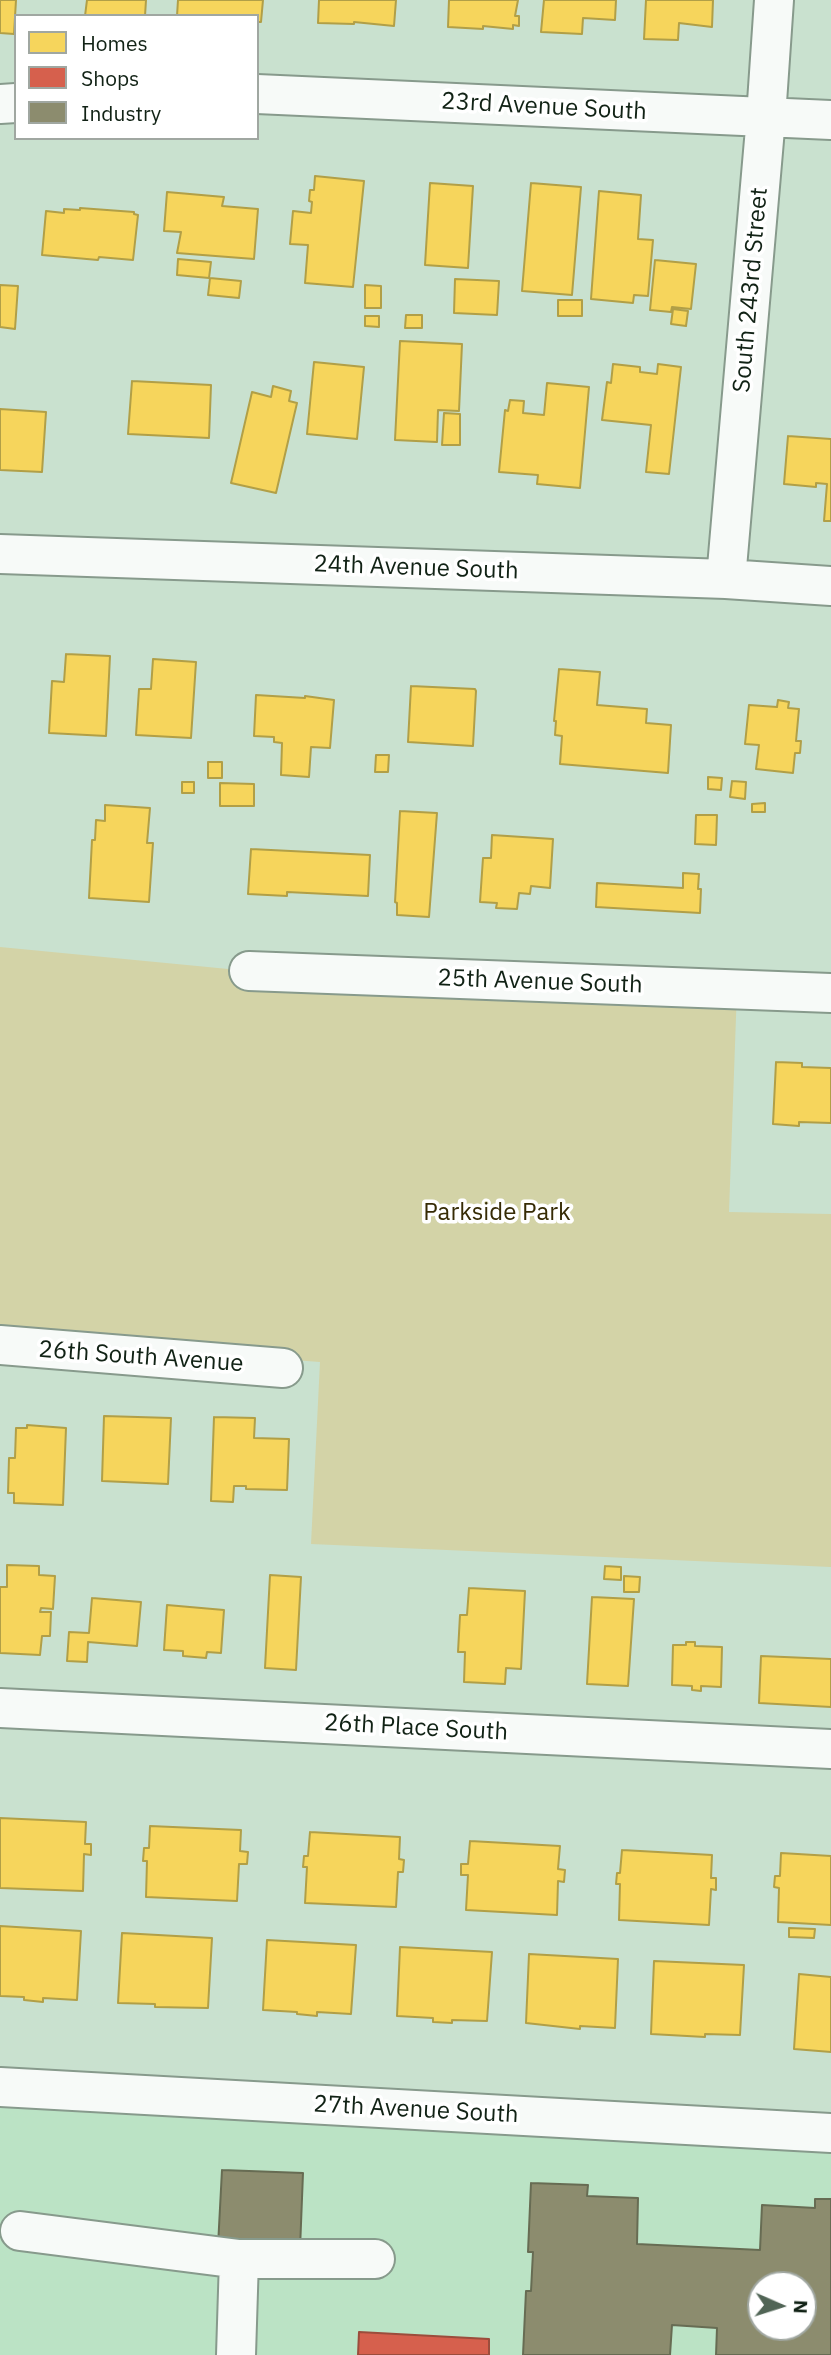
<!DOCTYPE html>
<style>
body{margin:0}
#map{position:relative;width:831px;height:2355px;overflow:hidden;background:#c9e1cf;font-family:"IBM Plex Sans",sans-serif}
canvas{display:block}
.legend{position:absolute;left:14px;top:14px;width:245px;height:126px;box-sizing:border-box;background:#fff;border:2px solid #a0a7a1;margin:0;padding:9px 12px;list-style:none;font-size:21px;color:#112215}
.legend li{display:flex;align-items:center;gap:14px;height:35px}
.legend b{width:35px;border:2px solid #a0a7a1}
.north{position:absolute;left:747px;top:2271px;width:70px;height:70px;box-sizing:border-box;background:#fff;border:2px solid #a0a7a1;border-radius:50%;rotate:93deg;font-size:19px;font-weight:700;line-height:28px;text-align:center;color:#112215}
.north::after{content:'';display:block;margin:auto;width:24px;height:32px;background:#516556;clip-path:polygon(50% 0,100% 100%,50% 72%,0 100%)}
</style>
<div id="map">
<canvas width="831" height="2355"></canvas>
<ul class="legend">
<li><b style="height:19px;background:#f6d55c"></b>Homes</li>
<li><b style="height:19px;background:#d6604d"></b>Shops</li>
<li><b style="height:19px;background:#8c8c6e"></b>Industry</li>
</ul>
<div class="north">N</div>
</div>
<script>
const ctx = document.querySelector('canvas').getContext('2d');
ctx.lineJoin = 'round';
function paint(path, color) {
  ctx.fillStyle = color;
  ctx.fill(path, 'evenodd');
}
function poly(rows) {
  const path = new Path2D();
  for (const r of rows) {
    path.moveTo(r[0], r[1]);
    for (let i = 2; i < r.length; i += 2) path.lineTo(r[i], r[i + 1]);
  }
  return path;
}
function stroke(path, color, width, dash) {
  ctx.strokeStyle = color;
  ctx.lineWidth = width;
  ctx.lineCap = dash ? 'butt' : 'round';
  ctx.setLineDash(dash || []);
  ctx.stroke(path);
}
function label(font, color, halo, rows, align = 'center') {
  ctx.font = font + ' "IBM Plex Sans",sans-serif';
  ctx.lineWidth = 7;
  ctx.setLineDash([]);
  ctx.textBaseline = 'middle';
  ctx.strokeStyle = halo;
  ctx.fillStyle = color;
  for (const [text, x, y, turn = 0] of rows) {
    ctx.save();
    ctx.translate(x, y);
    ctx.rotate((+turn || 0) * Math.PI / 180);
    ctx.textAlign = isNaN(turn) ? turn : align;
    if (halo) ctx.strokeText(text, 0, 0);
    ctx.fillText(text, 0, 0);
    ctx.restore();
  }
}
paint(poly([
 [0,2087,831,2133,831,2355,0,2355],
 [761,2285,803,2285,803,2327,761,2327]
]), '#bbe3c5');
paint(poly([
 [0,947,249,971,737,989,729,1212,831,1214,831,1567,311,1544,320,1362,0,1338]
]), '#d3d3a7');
const homes = poly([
 [0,0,16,0,14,34,0,33,0,0],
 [87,0,146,0,145,16,85,16,87,0],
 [178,0,263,0,261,22,257,22,257,16,177,16,178,0],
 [319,0,396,0,394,26,354,22,354,24,318,23,319,0],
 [449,0,518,0,515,16,519,16,519,26,513,25,513,29,483,26,483,29,448,27,449,0],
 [544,0,616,0,615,20,583,18,582,34,541,32,544,0],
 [646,0,713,0,712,27,679,23,678,40,644,39,646,0],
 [315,176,364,181,353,287,305,283,308,245,290,244,293,211,311,213,312,202,309,201,310,190,314,190,315,176],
 [430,183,473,186,468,268,425,265,430,183],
 [531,183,581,187,572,295,522,291,531,183],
 [599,191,641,195,638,239,653,240,648,296,634,295,633,303,591,299,599,191],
 [167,192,224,197,222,206,258,209,254,259,177,253,181,232,164,231,167,192],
 [80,208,134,212,134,214,138,215,133,260,99,257,98,260,42,255,46,211,64,213,64,209,80,210,80,208],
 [178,259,211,262,209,278,177,275,178,259],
 [655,260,696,264,691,309,672,307,671,312,650,310,655,260],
 [210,278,241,281,239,298,208,295,210,278],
 [455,279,499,281,497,315,454,313,455,279],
 [0,285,18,286,15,329,0,327,0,285],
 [365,285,381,286,381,308,365,308,365,285],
 [558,300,582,300,582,316,558,316,558,300],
 [673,309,688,311,686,326,671,324,673,309],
 [406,315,422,315,422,328,405,328,406,315],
 [365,316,379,316,379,327,365,326,365,316],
 [400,341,462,344,459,411,438,410,437,442,395,440,400,341],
 [314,362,364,367,357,439,307,434,314,362],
 [613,364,640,367,640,372,657,374,658,364,681,367,669,474,646,472,651,425,602,420,607,382,611,383,613,364],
 [132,381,211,385,209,438,128,434,132,381],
 [547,383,589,387,580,488,537,484,538,475,499,472,505,410,508,411,510,400,524,401,523,413,544,415,547,383],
 [273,386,291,391,289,401,297,403,276,493,231,483,252,392,271,397,273,386],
 [0,409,46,412,42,472,0,470,0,409],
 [444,413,460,414,460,445,442,445,444,413],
 [788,436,831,439,831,521,824,521,827,484,816,483,816,487,784,484,788,436],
 [66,654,110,656,106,736,49,733,52,681,64,682,66,654],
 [153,659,196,662,191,738,136,735,139,689,151,689,153,659],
 [559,669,600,672,597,705,647,709,646,723,671,725,668,773,560,764,562,736,555,735,556,721,554,721,559,669],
 [411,686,475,689,476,691,473,746,408,742,411,686],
 [256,695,305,698,305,696,334,700,330,748,311,747,309,777,281,775,282,743,274,742,274,737,254,736,256,695],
 [778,700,789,702,788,708,799,709,796,741,801,741,800,753,795,753,793,773,756,769,759,745,745,744,749,705,777,707,778,700],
 [376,755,389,755,388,772,375,772,376,755],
 [208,762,222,762,222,778,208,778,208,762],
 [708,777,722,778,721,790,708,789,708,777],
 [732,781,746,782,745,799,730,797,732,781],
 [182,782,194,782,194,793,182,793,182,782],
 [220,783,254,784,254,806,220,806,220,783],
 [765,803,765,812,752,812,752,804,765,803],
 [105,805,150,808,147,843,153,843,149,902,89,898,92,840,95,840,96,820,105,821,105,805],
 [400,811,437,813,429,917,397,915,397,903,395,902,400,811],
 [696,815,717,815,716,845,695,844,696,815],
 [492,835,553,839,550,888,531,886,530,894,519,893,517,909,496,908,497,903,480,902,483,858,491,858,492,835],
 [251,849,370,855,368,896,287,892,287,896,248,894,251,849],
 [683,873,699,874,698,889,701,889,700,913,596,907,597,883,683,888,683,873],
 [776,1062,802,1063,802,1067,831,1068,831,1123,799,1122,799,1126,773,1124,776,1062],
 [104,1416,171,1418,168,1484,102,1481,104,1416],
 [214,1417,255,1418,254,1438,289,1439,287,1490,246,1489,246,1486,234,1486,233,1502,211,1501,214,1417],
 [27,1425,66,1428,63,1505,14,1503,14,1493,8,1493,9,1458,15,1458,16,1428,27,1428,27,1425],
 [7,1565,39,1566,39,1575,55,1576,53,1609,41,1608,40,1612,51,1612,50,1636,42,1636,40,1655,0,1653,0,1587,7,1587,7,1565],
 [605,1566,621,1567,621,1580,604,1579,605,1566],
 [270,1575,301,1577,296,1670,265,1668,270,1575],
 [624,1576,640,1577,639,1592,624,1592,624,1576],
 [469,1588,525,1591,521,1669,506,1668,505,1684,464,1682,465,1652,458,1652,460,1615,467,1615,469,1588],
 [592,1597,634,1599,628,1686,587,1684,592,1597],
 [92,1598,141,1602,137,1646,88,1642,87,1662,67,1661,69,1632,89,1633,92,1598],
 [167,1605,224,1610,221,1653,207,1652,206,1658,183,1656,183,1651,164,1650,167,1605],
 [686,1642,695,1642,695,1646,722,1647,721,1687,701,1686,701,1691,692,1690,692,1686,672,1685,673,1645,686,1645,686,1642],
 [761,1656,831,1659,831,1707,759,1703,761,1656],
 [0,1818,86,1822,85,1844,91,1844,91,1855,84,1854,83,1891,0,1888,0,1818],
 [150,1826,241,1830,240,1851,248,1852,247,1864,239,1864,237,1901,146,1897,147,1861,143,1861,144,1848,149,1848,150,1826],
 [310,1832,400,1837,399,1859,404,1860,403,1872,398,1872,396,1907,305,1903,307,1867,303,1867,304,1856,308,1856,310,1832],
 [470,1841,560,1846,558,1869,565,1870,564,1882,558,1881,557,1915,466,1910,468,1875,461,1875,461,1864,468,1864,470,1841],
 [622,1850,712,1855,711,1878,716,1878,716,1890,711,1889,709,1925,619,1920,620,1884,616,1884,617,1873,620,1873,622,1850],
 [781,1853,831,1856,831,1925,778,1922,779,1888,774,1887,775,1876,780,1876,781,1853],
 [0,1926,81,1931,77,2000,43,1998,43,2002,24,2000,24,1997,0,1996,0,1926],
 [789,1928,815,1929,814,1938,789,1937,789,1928],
 [122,1933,212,1938,208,2008,155,2007,155,2004,118,2003,122,1933],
 [267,1940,356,1945,351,2014,317,2012,317,2016,297,2014,297,2012,263,2010,267,1940],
 [400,1947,492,1952,487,2021,452,2020,452,2023,433,2022,433,2018,397,2016,400,1947],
 [529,1954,618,1959,615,2028,580,2026,580,2029,526,2023,529,1954],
 [654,1961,744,1965,740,2035,705,2034,705,2037,651,2034,654,1961],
 [799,1974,831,1977,831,2052,794,2049,799,1974]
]);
paint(homes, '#f6d55c');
stroke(homes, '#b19f47', 2);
const shops = poly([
 [359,2332,489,2339,489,2355,358,2355,359,2332]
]);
paint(shops, '#d6604d');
stroke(shops, '#9b4d3c', 2);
const industry = poly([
 [222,2170,303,2173,300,2249,218,2246,222,2170],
 [531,2183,588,2185,587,2196,638,2198,637,2244,760,2250,762,2205,815,2208,815,2199,831,2199,831,2355,716,2355,717,2328,672,2325,670,2355,523,2355,526,2291,531,2291,533,2252,528,2252,531,2183],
 [761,2285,803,2285,803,2327,761,2327,761,2285]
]);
paint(industry, '#8c8c6e');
stroke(industry, '#676c53', 2);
const minor = poly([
 [257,94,831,120],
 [0,104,16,103],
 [0,554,726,579,831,586],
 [726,579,766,117,774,0],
 [249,971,831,993],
 [0,1345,283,1368],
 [0,1708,831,1749],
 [0,2087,831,2133],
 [20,2231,239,2259,236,2355],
 [239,2259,375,2259]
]);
stroke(minor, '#879a8c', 42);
stroke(minor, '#f7faf8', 38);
label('24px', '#112215', '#fff', [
 ["23rd Avenue South",544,107,3],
 ["South 243rd Street",751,290,-85],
 ["24th Avenue South",416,568,2],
 ["25th Avenue South",540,982,2],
 ["26th South Avenue",141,1357,4],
 ["26th Place South",416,1728,3],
 ["27th Avenue South",416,2110,3]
]);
label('24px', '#362b05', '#fff', [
 ["Parkside Park",497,1213]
]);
</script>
